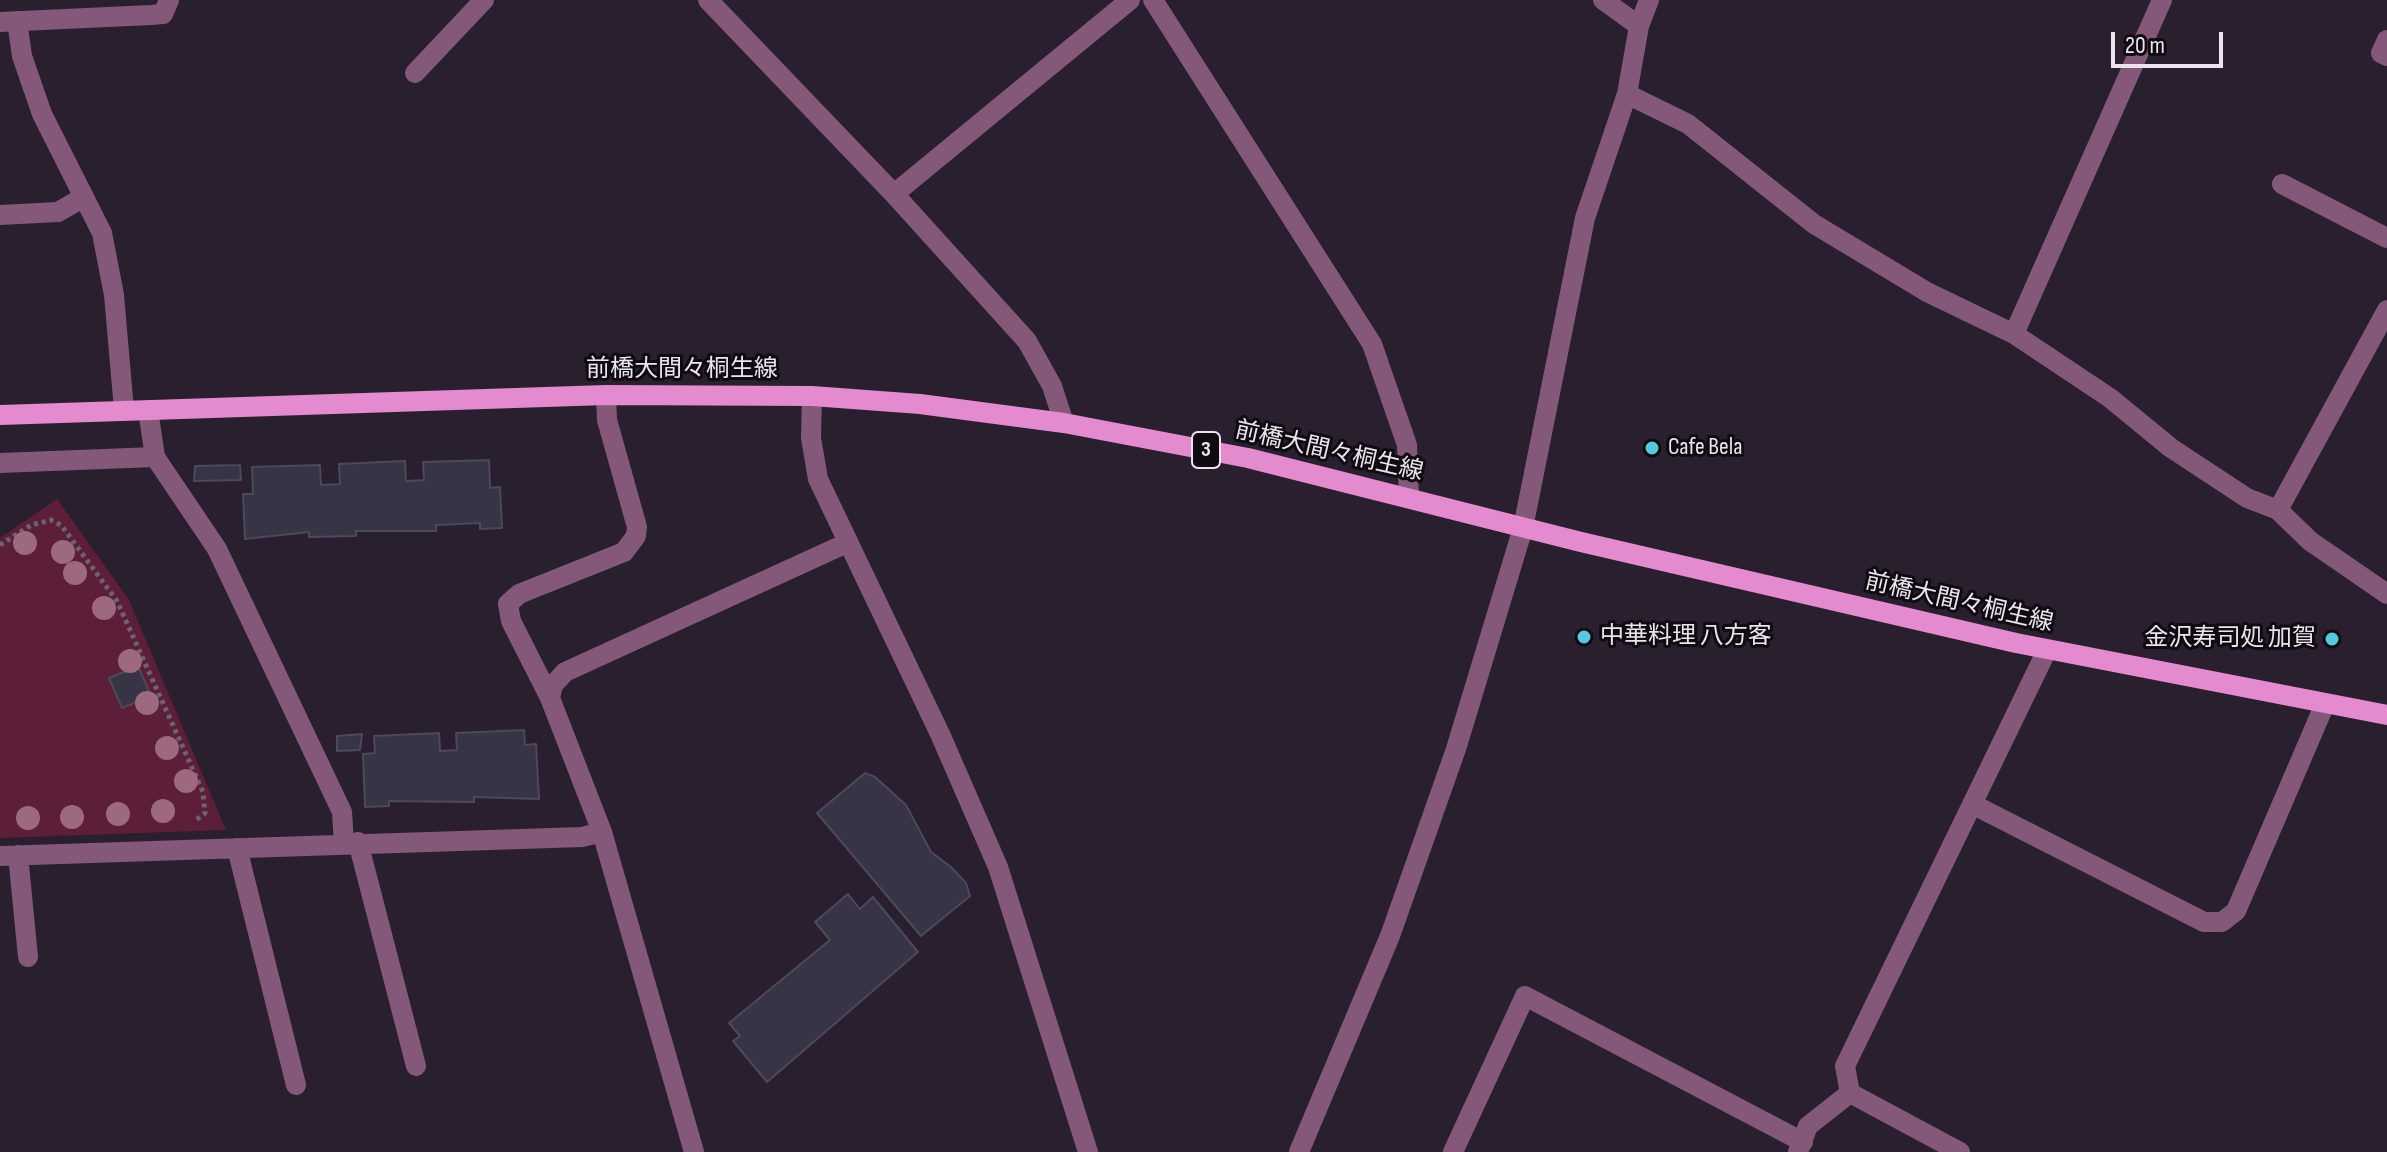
<!DOCTYPE html>
<meta charset="utf-8">
<style>
body{margin:0}
#map{position:relative;width:2387px;height:1152px;overflow:hidden;background:#291f2e;font-family:"Sofia Sans Condensed",sans-serif}
canvas{display:block}
.scale{position:absolute;left:2111px;top:32px;width:112px;height:36px;box-sizing:border-box;border:4px solid #ebe4ee;border-top:0;padding-left:10px;font-size:24px;line-height:28px;white-space:nowrap;color:#ebe4ee;-webkit-text-stroke:6px #100b12;paint-order:stroke}
</style>
<div id="map">
<canvas width="2387" height="1152"></canvas>
<div class="scale">20 m</div>
</div>
<script>
const ctx = document.querySelector('canvas').getContext('2d');
ctx.lineJoin = 'round';
function paint(path, color) {
  ctx.fillStyle = color;
  ctx.fill(path, 'evenodd');
}
function poly(rows) {
  const path = new Path2D();
  for (const r of rows) {
    path.moveTo(r[0], r[1]);
    for (let i = 2; i < r.length; i += 2) path.lineTo(r[i], r[i + 1]);
  }
  return path;
}
function stroke(path, color, width, dash) {
  ctx.strokeStyle = color;
  ctx.lineWidth = width;
  ctx.lineCap = dash ? 'butt' : 'round';
  ctx.setLineDash(dash || []);
  ctx.stroke(path);
}
function label(font, color, halo, rows, align = 'center') {
  ctx.font = font + ' "Sofia Sans Condensed","Noto Sans JP",sans-serif';
  ctx.lineWidth = 6;
  ctx.setLineDash([]);
  ctx.textBaseline = 'middle';
  ctx.strokeStyle = halo;
  ctx.fillStyle = color;
  for (const [text, x, y, turn = 0] of rows) {
    ctx.save();
    ctx.translate(x, y);
    ctx.rotate((+turn || 0) * Math.PI / 180);
    ctx.textAlign = isNaN(turn) ? turn : align;
    if (halo) ctx.strokeText(text, 0, 0);
    ctx.fillText(text, 0, 0);
    ctx.restore();
  }
}
paint(poly([
 [57,499,129,600,226,830,0,838,0,538]
]), '#5c1e38');
const building = poly([
 [489,460,490,488,500,487,502,528,480,529,480,523,436,525,436,531,356,531,356,536,309,537,309,532,245,539,243,494,253,494,252,467,320,465,321,485,340,484,339,464,405,461,406,481,424,480,423,462,489,460],
 [240,465,241,480,194,481,195,466,240,465],
 [138,666,151,696,122,708,109,678,138,666],
 [524,730,525,745,536,744,539,799,474,797,474,802,389,801,389,806,365,807,363,754,375,753,374,736,439,733,440,751,457,750,456,733,524,730],
 [362,734,360,750,337,751,337,736,362,734],
 [865,773,875,777,906,805,931,852,951,867,966,883,970,896,921,936,817,813,865,773],
 [848,894,860,909,873,897,918,952,767,1082,733,1041,740,1036,729,1023,830,940,815,922,848,894]
]);
paint(building, '#373445');
stroke(building, '#4c495b', 2);
stroke(poly([
 [0,545,31,525,51,520,61,525,117,601,203,792,205,813,196,820]
]), '#6c6370', 5, [4, 4]);
stroke(poly([
 [708,0,894,194,1027,341,1052,386,1064,423],
 [1153,0,1372,344,1407,445,1409,497],
 [1603,0,1639,26],
 [17,21,22,56,42,114,102,233,114,295,124,410],
 [0,22,151,15,163,14,169,0],
 [2387,40,2381,53,2387,56],
 [415,73,484,0],
 [1627,94,1688,124,1814,224,1927,292,2014,334,2110,398,2171,448,2247,498,2278,510,2310,541,2387,594],
 [2282,184,2387,238],
 [894,194,1130,0],
 [0,215,58,212,84,197],
 [2014,334,2162,0],
 [812,396,811,438,818,479,940,734,998,867,1088,1152],
 [148,410,155,457,217,549,342,812,344,843],
 [0,463,155,457],
 [2278,510,2387,310],
 [550,698,511,621,508,604,519,594,624,552,636,536,637,527,607,420,606,395],
 [1972,804,2204,922,2222,922,2236,911,2324,706],
 [358,842,416,1066],
 [237,848,296,1085],
 [18,855,28,957],
 [0,856,582,837,602,832],
 [694,1152,602,832,550,698,553,685,565,672,847,543],
 [1299,1152,1390,936,1456,749,1523,528,1585,218,1627,94,1639,26,1649,0],
 [1453,1152,1525,996,1803,1142],
 [1798,1152,1808,1126,1850,1093],
 [1960,1152,1850,1093,1845,1066,2047,650]
]), '#835879', 20);
stroke(poly([
 [0,415,606,395,812,396,920,404,1064,423,1248,458,1581,542,2016,643,2387,715]
]), '#e48acf', 20);
ctx.fillStyle = '#9c6980';
for (const [x, y] of [
 [25,543],
 [63,552],
 [75,573],
 [104,608],
 [130,661],
 [147,703],
 [167,748],
 [186,781],
 [163,811],
 [118,814],
 [72,817],
 [28,818]
]) {
  ctx.beginPath();
  ctx.arc(x, y, 12, 0, 2 * Math.PI);
  ctx.fill();
}
for (const [x, y, r, color] of [
 [1652,448,8,"#53cbdc"],
 [1584,637,8,"#53cbdc"],
 [2332,639,8,"#53cbdc"]
]) {
  const dot = new Path2D();
  dot.arc(x, y, r, 0, 2 * Math.PI);
  ctx.fillStyle = color;
  ctx.fill(dot);
  stroke(dot, '#100b12', 3);
}
for (const [x, y, w] of [
 [1206,450,28]
]) {
  const box = new Path2D();
  box.roundRect(x - w / 2, y - 18, w, 36, 6);
  ctx.fillStyle = '#100b12';
  ctx.fill(box);
  stroke(box, '#ebe4ee', 2);
}
label('bold 22px', '#ebe4ee', null, [
 ["3",1206,450]
]);
label('24px', '#ebe4ee', '#100b12', [
 ["前橋大間々桐生線",682,370],
 ["前橋大間々桐生線",1329,452,13],
 ["前橋大間々桐生線",1959,603,13]
]);
label('24px', '#ebe4ee', '#100b12', [
 ["Cafe Bela",1668,448],
 ["中華料理 八方客",1600,637],
 ["金沢寿司処 加賀",2316,639,"right"]
], 'left');
</script>
